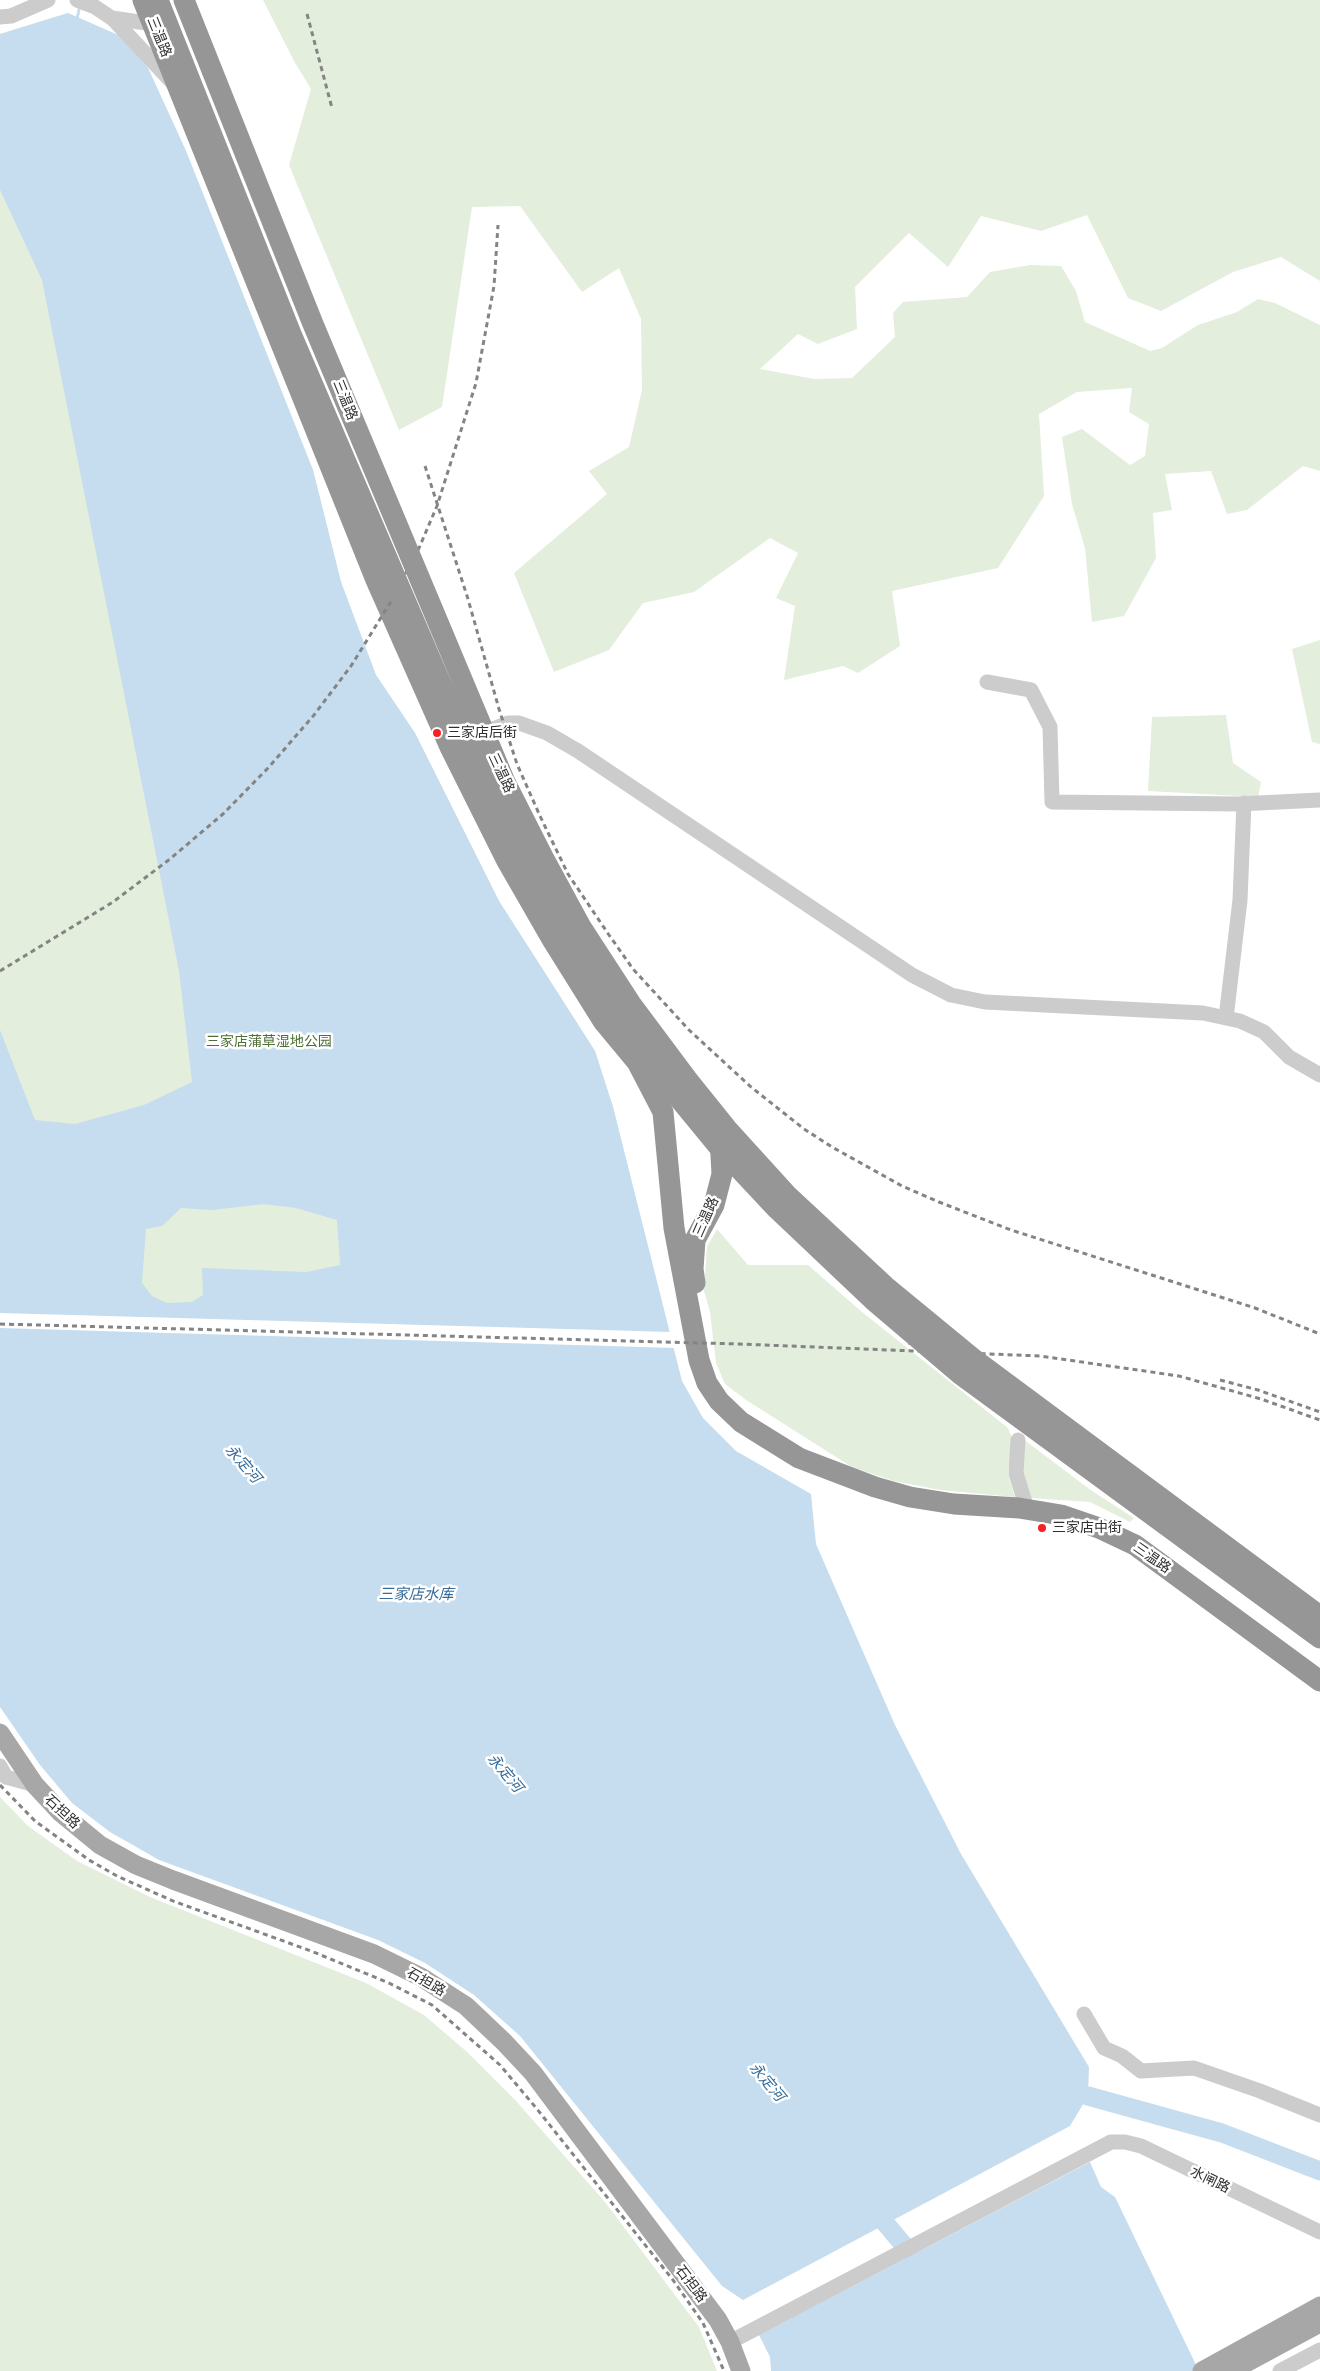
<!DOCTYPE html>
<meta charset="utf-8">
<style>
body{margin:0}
canvas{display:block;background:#fff}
</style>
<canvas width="1320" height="2371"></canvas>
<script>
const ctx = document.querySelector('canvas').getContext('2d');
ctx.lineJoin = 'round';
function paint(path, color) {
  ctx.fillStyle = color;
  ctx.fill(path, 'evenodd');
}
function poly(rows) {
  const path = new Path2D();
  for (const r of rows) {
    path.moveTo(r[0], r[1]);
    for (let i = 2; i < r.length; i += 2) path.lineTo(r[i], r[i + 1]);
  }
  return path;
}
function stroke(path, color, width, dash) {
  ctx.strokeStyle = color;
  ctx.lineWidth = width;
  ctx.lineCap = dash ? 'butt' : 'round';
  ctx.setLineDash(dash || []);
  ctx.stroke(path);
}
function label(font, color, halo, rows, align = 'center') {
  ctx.font = font + ' Raleway,"Noto Sans SC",sans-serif';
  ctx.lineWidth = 5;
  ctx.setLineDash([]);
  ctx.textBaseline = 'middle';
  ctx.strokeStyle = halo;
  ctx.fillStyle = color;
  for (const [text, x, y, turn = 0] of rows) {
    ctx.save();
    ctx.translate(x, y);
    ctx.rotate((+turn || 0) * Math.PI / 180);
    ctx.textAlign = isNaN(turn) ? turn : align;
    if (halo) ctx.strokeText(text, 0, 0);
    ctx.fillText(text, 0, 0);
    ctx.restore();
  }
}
paint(poly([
 [263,0,1320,0,1320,281,1281,257,1233,272,1161,311,1128,298,1087,215,1041,231,981,216,948,267,909,233,855,287,857,329,818,344,798,334,760,369,814,379,852,378,895,337,893,313,903,302,967,297,990,272,1030,265,1061,266,1076,291,1085,322,1150,351,1162,348,1198,325,1237,312,1258,299,1275,303,1320,325,1320,471,1303,466,1247,510,1227,514,1211,471,1165,474,1172,510,1153,513,1156,558,1124,616,1092,622,1085,548,1072,504,1062,437,1082,429,1130,465,1145,456,1149,424,1129,412,1132,388,1077,392,1039,414,1044,496,998,568,892,591,900,646,858,673,843,666,784,680,795,606,776,598,798,553,770,538,694,592,643,603,609,650,554,672,514,573,607,494,589,471,629,447,642,390,641,319,619,268,582,292,520,206,472,207,442,407,399,430,289,165,311,89,294,61],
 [68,13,148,68,186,151,313,470,341,582,376,675,415,733,499,901,595,1051,613,1107,667,1322,0,1304,0,34],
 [1320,640,1320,744,1312,742,1292,649],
 [1226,715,1233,763,1261,782,1258,797,1148,791,1152,717],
 [717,1229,748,1265,808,1265,862,1312,1008,1428,1012,1438,1008,1473,1015,1497,940,1490,894,1481,852,1467,746,1400,725,1384,716,1363,710,1312,704,1291,707,1247],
 [1023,1439,1092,1491,1134,1518,1130,1522,1090,1502,1030,1498,1020,1465],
 [0,1797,28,1826,77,1861,150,1897,366,1983,424,2015,466,2051,516,2101,605,2202,699,2327,717,2371,0,2371]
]), '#e4eedc');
paint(poly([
 [68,13,123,37,148,68,186,151,313,470,341,582,376,675,415,733,499,901,595,1051,613,1107,682,1381,703,1418,736,1451,811,1494,816,1544,895,1725,961,1854,1089,2067,1088,2096,1070,2126,743,2300,722,2286,520,2036,474,1995,425,1963,378,1940,159,1860,110,1832,72,1803,40,1765,0,1707,0,1030,35,1120,75,1124,144,1105,192,1082,179,971,42,280,0,190,0,34],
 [264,1204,296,1208,337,1220,340,1265,306,1272,202,1268,203,1295,192,1302,167,1303,152,1296,142,1283,146,1229,162,1226,181,1208,212,1210],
 [1090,2162,1101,2187,1115,2197,1199,2371,771,2371,770,2357,759,2335]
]), '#c6ddef');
paint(poly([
 [0,1313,672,1332,676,1348,0,1328]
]), '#fff');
stroke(poly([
 [77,19,80,5]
]), '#c6ddef', 3);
stroke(poly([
 [1088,2096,1222,2133,1320,2171],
 [870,2205,918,2262]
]), '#c6ddef', 19);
stroke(poly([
 [77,0,95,7,113,19,172,82],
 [0,17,11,16,48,0],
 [112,18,153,24],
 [987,682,1031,690,1050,727,1052,802,1238,804,1320,800],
 [476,736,508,723,519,723,547,733,578,751,912,975,951,995,985,1002,1203,1013,1240,1021,1264,1032,1289,1057,1320,1075],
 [1226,1018,1240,900,1244,803],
 [1018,1440,1016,1473,1027,1509],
 [0,1766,6,1777,35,1785],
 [1084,2014,1104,2048,1122,2056,1141,2071,1194,2068,1260,2091,1320,2115],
 [730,2342,1111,2142,1125,2142,1141,2146,1320,2232],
 [1280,2371,1320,2350]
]), '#ccc', 15);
stroke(poly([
 [0,1733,35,1785,61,1813,100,1845,136,1865,173,1880,374,1954,421,1977,466,2006,504,2042,533,2073,718,2320,730,2342,741,2371],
 [1202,2371,1320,2306],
 [1231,2371,1320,2323]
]), '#a7a7a7', 19);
stroke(poly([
 [143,0,376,580,450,747,507,861,553,941,603,1021,637,1062,663,1112,674,1228,699,1360,707,1383,719,1401,741,1422,799,1458,875,1487,910,1497,954,1504,1019,1508,1061,1515,1099,1528,1135,1545,1320,1681],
 [695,1283,693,1269,695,1240,714,1205,722,1174,720,1137]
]), '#969696', 21);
stroke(poly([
 [307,14,332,108],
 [425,466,468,599,499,709,517,764,540,816,568,874,609,935,633,969,689,1030,751,1087,804,1129,832,1147,902,1186,939,1202,1011,1230,1255,1308,1320,1334],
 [0,971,113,902,170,859,223,814,269,767,314,715,351,666,390,603,419,548,437,506,476,383,494,286,498,225],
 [0,1324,739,1344,1040,1356,1179,1376,1261,1399,1320,1420],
 [908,1343,966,1345],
 [1220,1380,1258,1390,1320,1412],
 [0,1785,35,1821,89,1860,117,1876,173,1901,311,1951,389,1983,432,2005,500,2065,537,2109,673,2280,703,2323,724,2371]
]), '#848484', 3, [5, 4]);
stroke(poly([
 [158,0,291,334,486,789,564,937,617,1017,673,1091,719,1147,777,1209,873,1300,960,1374,1320,1638],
 [184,0,313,324,505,782,543,857,581,927,631,1004,687,1079,728,1130,788,1196,885,1286,975,1360,1320,1616]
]), '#969696', 21);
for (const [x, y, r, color] of [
 [437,733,5,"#f62124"],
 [1042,1528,5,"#f62124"]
]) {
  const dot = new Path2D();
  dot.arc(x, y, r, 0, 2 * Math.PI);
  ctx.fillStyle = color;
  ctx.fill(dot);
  stroke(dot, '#fff', 2);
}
label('14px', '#2f2f2f', '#fff', [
 ["三温路",159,37,68],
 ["三温路",345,400,68],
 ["三温路",501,773,65],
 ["三温路",706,1217,-66],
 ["三温路",1152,1558,35],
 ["石担路",62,1812,43],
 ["石担路",426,1982,30],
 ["水闸路",1210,2180,26],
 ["石担路",691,2284,53]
]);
label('14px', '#2f2f2f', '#fff', [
 ["三家店后街",447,733],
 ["三家店中街",1052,1528]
], 'left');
label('14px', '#4e7038', '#fff', [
 ["三家店蒲草湿地公园",269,1042]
]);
label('italic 15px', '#356c9a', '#fff', [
 ["永定河",243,1464,49],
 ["三家店水库",416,1594],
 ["永定河",505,1773,50],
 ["永定河",767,2082,50]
]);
</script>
